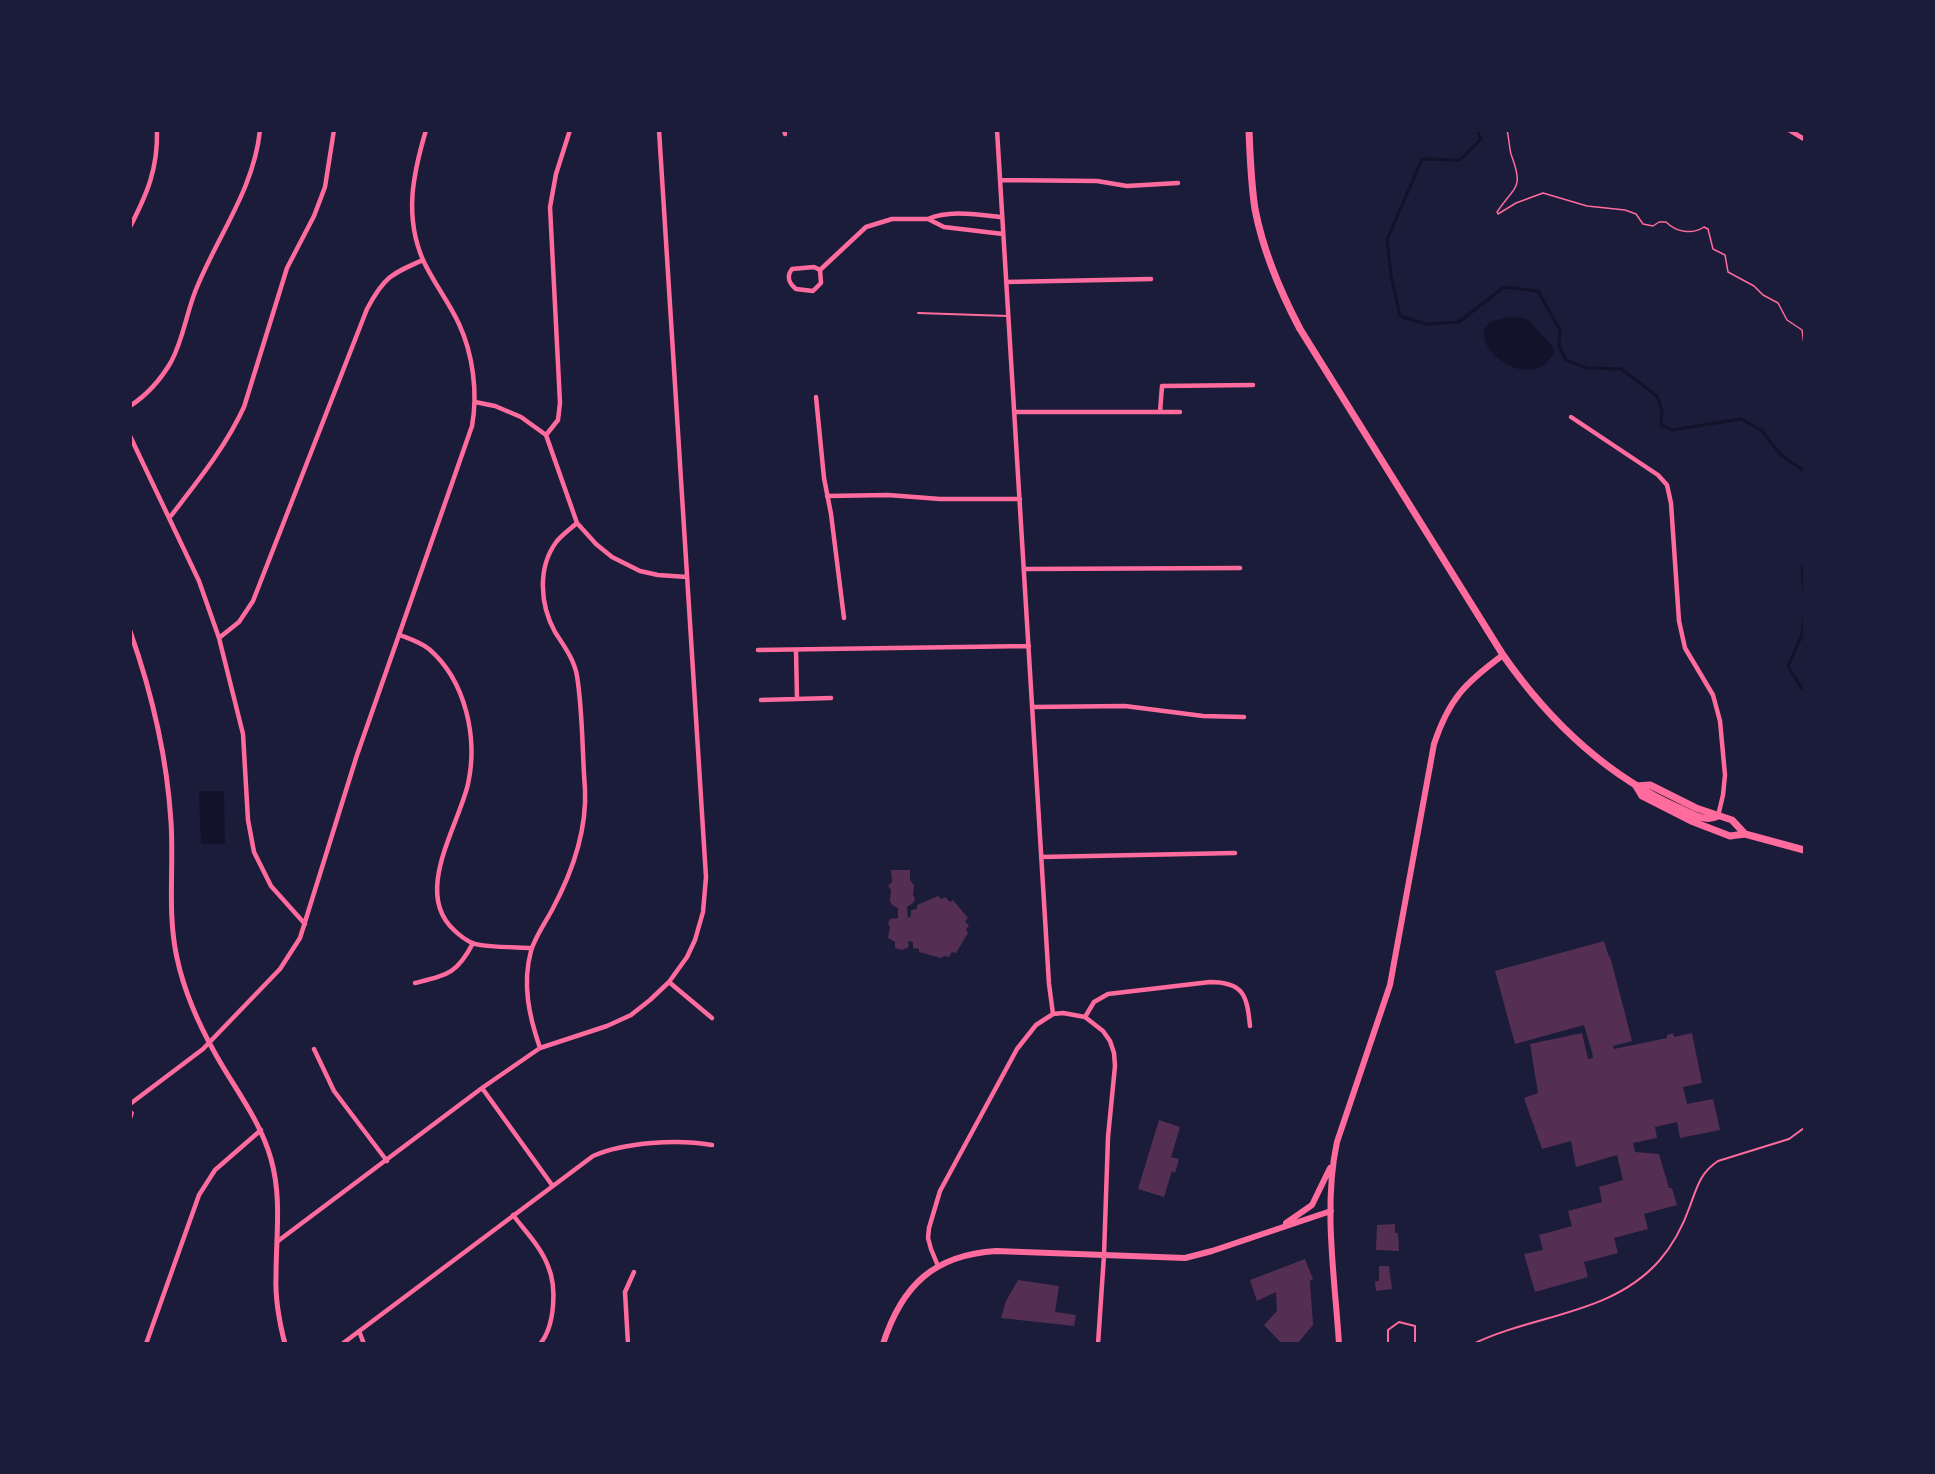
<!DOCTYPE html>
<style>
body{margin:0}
#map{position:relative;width:1935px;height:1474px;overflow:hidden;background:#1b1b3a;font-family:Quicksand,sans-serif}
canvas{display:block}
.frame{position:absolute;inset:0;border:132px solid #1b1b3a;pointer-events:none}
</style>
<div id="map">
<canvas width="1935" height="1474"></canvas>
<div class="frame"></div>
</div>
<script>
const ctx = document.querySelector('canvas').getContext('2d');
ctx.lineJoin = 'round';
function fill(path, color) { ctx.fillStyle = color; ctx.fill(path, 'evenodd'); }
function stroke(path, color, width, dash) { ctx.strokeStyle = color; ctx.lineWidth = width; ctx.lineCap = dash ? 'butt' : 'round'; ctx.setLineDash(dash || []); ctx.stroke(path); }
fill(new Path2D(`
 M1509,317C1532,318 1526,319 1541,334C1546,339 1550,344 1554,349V355C1549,359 1545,365 1540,367C1520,377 1492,359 1485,341C1484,337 1484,332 1485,327L1492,321Z
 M199,791H224L225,844H201Z`), '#12122b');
stroke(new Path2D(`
 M1477,130L1481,139L1460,160L1422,159L1387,240L1391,275L1400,316L1426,324L1459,322L1504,287L1538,291L1560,330L1559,346L1566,360L1587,368L1621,369L1657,396L1662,411L1661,425L1672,430L1741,419L1761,430L1781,455L1804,471
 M1804,566L1802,568L1804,592
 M1804,619L1802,635L1788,666L1802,689H1804`), '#12122b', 3);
fill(new Path2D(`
 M891,870H910V880L914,885L913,895L915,899L913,903L907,907L908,918L911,916V910L917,909V905L938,896L941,899L945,897L950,902L953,900L968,918L965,921L969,926L966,929L968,933L956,953L952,952L949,957L944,956L941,958L919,952V949L913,948V942L908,941L909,947L902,950L895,948V942L888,938L890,927L888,923L890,919L898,918V908L892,905L890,901L891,890L888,886L892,882Z
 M1604,941L1609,957L1610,956L1632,1041L1613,1046L1614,1049L1667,1038V1035L1673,1033L1674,1037L1692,1033L1702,1083L1683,1087L1687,1104L1713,1099L1720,1130L1680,1138L1677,1122L1655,1127L1657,1138L1633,1143L1635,1152L1659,1154L1669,1188H1672L1677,1205L1644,1214L1648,1229L1614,1238L1618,1253L1584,1262L1588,1277L1535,1292L1524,1254L1543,1250L1539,1235L1572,1226L1568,1211L1602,1202L1599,1187L1623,1180L1617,1155L1576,1167L1571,1141L1542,1149L1524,1098L1538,1093L1530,1044L1582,1033L1588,1059L1593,1058L1592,1052L1584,1025L1515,1044L1495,971Z
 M1159,1120L1180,1127L1171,1157L1179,1159L1175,1173L1172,1171L1164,1197L1138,1189Z
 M1395,1224V1233H1398L1399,1251L1376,1250L1377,1225Z
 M1305,1259L1313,1279L1310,1281L1313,1325L1297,1344H1282L1264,1325L1277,1311L1276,1292L1257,1301L1250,1280Z
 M1379,1266H1389L1392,1289L1376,1291L1375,1281H1379Z
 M1018,1280L1059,1286L1055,1312L1076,1315L1074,1326L1001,1318L1006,1301Z`), '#542f53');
stroke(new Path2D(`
 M1507,130C1509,138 1509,146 1511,154C1524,189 1516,184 1497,212L1498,214L1516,203L1543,193L1587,206L1625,210L1636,214L1643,224L1653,226L1659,222H1666C1676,232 1692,235 1704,227L1708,229L1713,249L1725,255L1728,272L1754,286L1763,295L1778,303L1787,320L1802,330L1804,344`), '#ff6b9d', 1.5);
stroke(new Path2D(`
 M918,313L1008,316
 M130,1109L133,1113L130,1122
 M1388,1344V1330L1399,1322L1415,1326V1344
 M1473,1344C1535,1314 1611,1315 1659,1261C1673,1245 1683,1226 1690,1206C1697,1187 1700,1173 1718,1161L1789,1139L1804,1128`), '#ff6b9d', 2);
stroke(new Path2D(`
 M784,130L785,134
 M997,130L1049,984L1053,1014
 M1789,130L1804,139
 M1000,180L1097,181L1127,186L1178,183
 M928,219C950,209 979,215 1002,217
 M130,227C147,194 158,169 157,130
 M820,270L821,283L813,291L796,289C789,283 786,277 792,269L814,267L820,270L866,227L892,219H928L944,227L1003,234
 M1006,282L1151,279
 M816,397L824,478L831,514L844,618
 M475,402L495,406L521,417L546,435L577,523L596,544L612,557L640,571L658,575L687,577
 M130,406C147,395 161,379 171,362C183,340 186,315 195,292C216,238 254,190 260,130
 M1014,412H1180
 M1160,412L1162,386L1253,385
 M1571,417L1658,475L1667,485L1671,503L1679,621L1685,648L1713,695L1720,721L1725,775L1723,795L1718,816
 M546,435L558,420L560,403L550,207L556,174L570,130
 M130,436L199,581L219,638L243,734L248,820L254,852L271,886L305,924
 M827,496L888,495L940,499H1020
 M170,517C197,482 225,448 244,407L287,268L314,216L325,187L334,130
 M1025,569L1240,568
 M400,635C410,639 420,642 429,649C466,681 478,738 468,784C458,827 413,893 454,930C459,935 466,940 472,943C485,948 517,947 532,948
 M219,638L239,622L253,601L367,309C384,277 391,274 423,260
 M758,650L1029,646
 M796,650L797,699
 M761,700L831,698
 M1032,707L1125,706L1203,716L1244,717
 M1041,857L1235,853
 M669,982L712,1018
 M415,983C447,975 457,974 473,943
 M1085,1017L1094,1002L1108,994L1210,982C1244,982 1247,996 1250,1026
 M540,1048C529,1016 522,984 531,951C535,937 545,923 552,910C572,873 587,832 585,789C582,752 583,713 577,676C574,659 564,646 555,632C540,605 537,567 557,541C562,535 570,529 577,523
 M314,1049L334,1091L387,1161
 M482,1088L552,1185
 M130,1104L203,1049L280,969L300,938L357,755L472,426C478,393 473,354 459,324C449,302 433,282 423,260C404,216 413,174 426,130
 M513,1215C525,1231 541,1247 548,1266C557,1287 555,1326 540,1344
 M278,1241L482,1088L540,1048L607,1026L631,1015L650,1000L669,982L687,957L695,940L703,912L706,877L659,130
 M938,1266L931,1249L928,1238L929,1228L940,1191L1017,1049L1036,1025L1053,1014L1063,1013L1085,1017L1103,1031L1110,1041L1114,1053L1115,1066L1108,1137L1104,1255L1098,1344
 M359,1331L364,1344
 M146,1344L199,1195L215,1170L261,1130
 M342,1344L593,1156C625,1142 678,1139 712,1145
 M628,1344L625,1292L634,1272`), '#ff6b9d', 4.5);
stroke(new Path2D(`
 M130,631C152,693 167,757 171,822C174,867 167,913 177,958C184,991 199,1025 216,1055C235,1089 260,1120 271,1159C282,1198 276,1236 276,1276C275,1299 279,1321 285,1344`), '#ff6b9d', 5);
stroke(new Path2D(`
 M1286,1223L1312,1205L1330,1168
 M883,1344C902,1285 934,1255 996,1251L1185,1258L1212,1251L1331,1211
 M1339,1344C1335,1279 1323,1206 1337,1142L1390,985L1434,744C1449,699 1465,683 1503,655`), '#ff6b9d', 6);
stroke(new Path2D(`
 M1249,130C1250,157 1251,183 1255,209C1263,251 1280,291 1300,329L1503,655C1549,721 1605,775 1679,808C1690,813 1705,823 1718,816
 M1636,786L1642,796L1691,821L1730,836L1745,834L1804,850
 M1636,786L1650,785L1696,808L1732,820L1745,834`), '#ff6b9d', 7);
</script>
